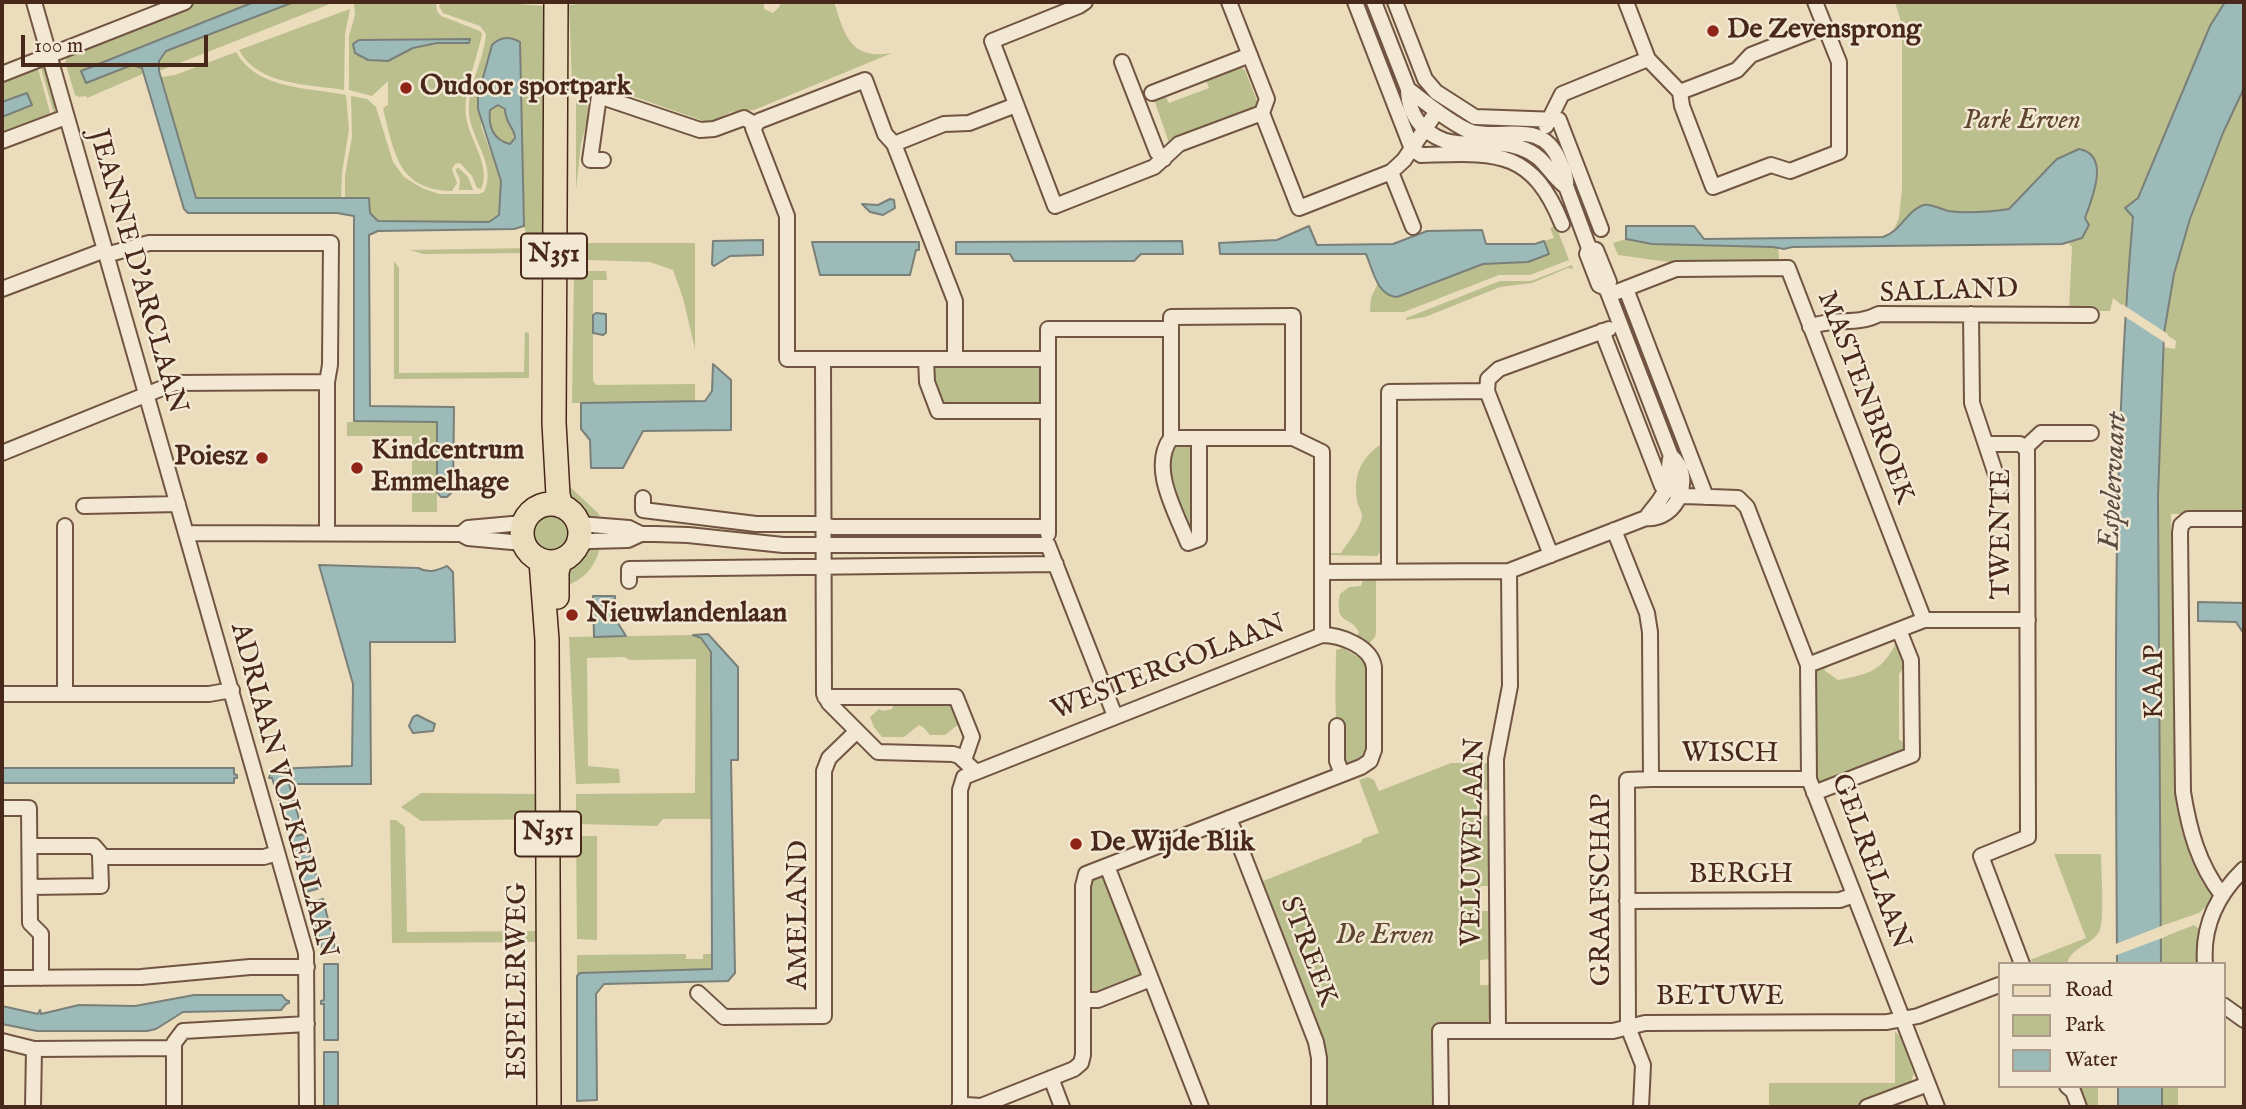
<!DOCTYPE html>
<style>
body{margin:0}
#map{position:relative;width:2246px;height:1109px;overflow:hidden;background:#ebdcbc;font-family:"IM FELL English",serif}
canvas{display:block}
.frame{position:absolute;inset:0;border:4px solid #48281a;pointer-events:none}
.legend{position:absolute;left:1998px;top:962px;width:228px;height:126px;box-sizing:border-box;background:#f2e8d3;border:2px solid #ae9b89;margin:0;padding:9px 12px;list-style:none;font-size:21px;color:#48281a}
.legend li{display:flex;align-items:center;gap:14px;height:35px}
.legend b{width:35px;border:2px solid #ae9b89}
.scale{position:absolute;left:21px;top:35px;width:187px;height:32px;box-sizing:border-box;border:4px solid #48281a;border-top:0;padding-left:9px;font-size:21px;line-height:24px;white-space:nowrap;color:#48281a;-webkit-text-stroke:5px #f2e8d3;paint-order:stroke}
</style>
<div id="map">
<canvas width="2246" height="1109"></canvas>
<div class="frame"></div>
<ul class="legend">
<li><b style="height:9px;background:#ebdcbc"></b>Road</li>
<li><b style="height:19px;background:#bbbf8e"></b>Park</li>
<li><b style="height:19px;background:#9bbab8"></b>Water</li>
</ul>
<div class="scale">100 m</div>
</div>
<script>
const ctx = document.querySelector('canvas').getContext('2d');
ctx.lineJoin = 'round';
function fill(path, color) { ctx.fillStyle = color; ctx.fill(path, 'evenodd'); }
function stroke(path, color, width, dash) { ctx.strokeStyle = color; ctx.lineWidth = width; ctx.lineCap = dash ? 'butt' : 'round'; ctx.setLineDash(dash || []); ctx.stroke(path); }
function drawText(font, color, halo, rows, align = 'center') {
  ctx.font = font + ' "IM FELL English",serif'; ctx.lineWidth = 5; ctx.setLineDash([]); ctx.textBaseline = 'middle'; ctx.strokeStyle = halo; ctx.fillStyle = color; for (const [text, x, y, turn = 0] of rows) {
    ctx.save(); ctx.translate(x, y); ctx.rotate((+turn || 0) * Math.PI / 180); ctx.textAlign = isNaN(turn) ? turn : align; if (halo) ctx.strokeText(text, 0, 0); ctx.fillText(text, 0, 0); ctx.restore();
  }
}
fill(new Path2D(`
 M197,2H254L81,71L86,83L132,65L142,68L145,73L87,98L86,96L79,97L75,95L65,62L68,56L74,54L73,50Z
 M296,2H335L159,71V61L165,51Z
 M594,2H764V9L773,13L780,6L779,2H834C845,36 850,60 892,53L754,110L731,112L709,123L601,85L593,89L572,84L569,5Z
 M1895,2H2225L2210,26L2136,200L2125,308L2113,298L2110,311H2069L2072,246L2069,245L2071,241L1901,226L1892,234L1899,218L1902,189V25Z
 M354,3L436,4L437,11L441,16L480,31L482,34C477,59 463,92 466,116C469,140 492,166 481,189L477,188L472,176L460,163L455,164L452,169L457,183L452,191C399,190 395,155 384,113L383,108L388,105V81L372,96L349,90V36L355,15ZM359,40H470L468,43C451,43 435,43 418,47C389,54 388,70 355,53L353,44Z
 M506,3L544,6L545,125L542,244L529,242L524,226L520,42L513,38L492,45L487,68L481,126L501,181L498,215L489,222L378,221L370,213L369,198L345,199V175L352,137L351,96L367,99L376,107L393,162L404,177L422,188L439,194H478L484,192C497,166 472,141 469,114C467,86 484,61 486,34L480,26L443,13L439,6L440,4Z
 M350,9L345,34L344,90C309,84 258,86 239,50Z
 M236,52C258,90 307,87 346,95L349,129L342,173L341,198H196L161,77L175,75Z
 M37,65L51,116L2,136V117L32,105L27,93L2,102V78Z
 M40,65C51,71 60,103 54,114Z
 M1241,68L1245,70L1257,101L1255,106L1229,120L1169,143L1154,99L1165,95L1169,103L1209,88L1206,80Z
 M2244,83V514H2171L2175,796C2179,826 2187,856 2203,883C2207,890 2208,886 2213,894L2207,906L2199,913L2161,926L2158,488L2163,347L2175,349L2176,341L2164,333C2175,244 2211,166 2244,83Z
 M576,101L591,107L581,144L576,190Z
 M498,105L505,109C505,128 521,131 510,144C494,141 476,111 498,105Z
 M459,168L468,177L473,190H459L460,180L455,169Z
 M1556,226L1569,260L1530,275H1499L1404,312H1370L1371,298L1378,283L1382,290L1397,297L1483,264L1549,254L1544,241L1554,238L1550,228Z
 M1626,239L1652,244L1773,247L1778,248L1779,258L1775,264L1676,263L1618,255L1613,243Z
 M575,243H695V349L683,298L673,270L650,262L589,260L575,257Z
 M529,248V253L423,254L410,250Z
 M394,261L399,268V373L524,372L525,332L529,333V378L394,379Z
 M1572,265L1573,269L1568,268L1532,283L1500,287L1425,317L1406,320V318L1500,281H1531Z
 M574,271H606L607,280H593V381L596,385L695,384V401L572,403Z
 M1037,364L1041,368V404L945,405L933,382L932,368L935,366Z
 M347,422H437V512H412V436H347Z
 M1381,444L1382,550L1377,556L1327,555V553H1341C1347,543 1362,527 1362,515C1362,511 1357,505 1357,500C1353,475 1361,458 1381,444Z
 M1169,447H1194L1195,450L1191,454V517L1195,523L1192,527L1186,522L1168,478Z
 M567,484L599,514L601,523C576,518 569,509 567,484Z
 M533 534a18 18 0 1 1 36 0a18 18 0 1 1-36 0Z
 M600,546C598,562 585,579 570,584C568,563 578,549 600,546Z
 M1364,577L1374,578L1376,582V632L1375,637L1367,646L1356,640L1359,632C1349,614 1334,626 1340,594L1349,587L1361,586Z
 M693,635L701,638L711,652L712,819H663L657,826L576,824V794L695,793L696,659L630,660L624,657L587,658L588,766L619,769L620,783L576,784L569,637Z
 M1898,639L1907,663L1899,674V739L1904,743V749H1906L1896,757L1892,755L1833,778L1831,782L1822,785L1817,784L1815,674L1817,669L1827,663L1828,667L1824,670L1838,680C1870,674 1883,671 1898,639Z
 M1343,648L1360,658L1366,666L1369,667L1365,672V727L1369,730L1368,755L1346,768C1332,747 1336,677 1336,650Z
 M948,701L960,723L945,735H930L924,728L919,725L904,737H882L874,727L870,717L879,709L883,711L892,709L894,703L941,705L944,702V705H947Z
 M1451,763H1490L1491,790H1480V815L1491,816V886H1480V911H1491V959L1480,960V985H1491V1019L1484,1025H1435V1107H1324L1316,1027L1318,1025L1312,1009L1309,1010L1287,952L1289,951L1286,941L1282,942L1269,906L1272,905L1263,881L1362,842V839L1379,833L1359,780L1368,777L1374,780L1379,791Z
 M421,793L541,794L542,819L421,821L401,807Z
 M390,820H396L405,827L407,932L542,931V942L392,943Z
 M576,836H597V940L577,939Z
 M2054,854H2101C2101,868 2105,923 2099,932C2090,946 2072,947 2067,963L2037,964L2030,960L2086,938Z
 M1101,875L1105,877L1142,972L1140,976L1097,994L1089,989L1088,885L1091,878Z
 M2194,925L2201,930L2199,964H2161V938Z
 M686,954V959H703V954H713L712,970L581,973L577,976V955Z
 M1895,1031L1901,1038L1914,1074L1911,1081L1912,1085L1855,1107H1769V1083H1895Z
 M2075,1086H2098V1107H2083Z
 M2162,1086H2178V1107H2162Z`), '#bbbf8e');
const water = new Path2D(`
 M254,2H294L166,51L159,61V71L196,198H369L370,213L378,221L489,222L499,215L501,181L478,109V96L492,45C500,37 510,36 520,42L524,226L514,229L378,231L369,235L370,406L454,407L453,491L447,497H441L437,492V422L354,421V216L337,213H188L184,209L142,68L132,65L86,83L81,71ZM498,105L505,109C505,124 515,128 515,138L510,144C493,140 488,126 490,110Z
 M2225,2H2244V88L2223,133L2190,219L2174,274L2164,333L2158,497L2161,964H2117C2116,714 2111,465 2133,217L2125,208L2138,198L2210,26Z
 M470,39L469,43H437L413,48L388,61L368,60L355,53L353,44L359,40Z
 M27,93L32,105L2,117V102Z
 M2079,149C2111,155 2092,198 2085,218L2089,225L2082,238L2062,244L1792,247L1784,249L1773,247L1652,244L1626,239V226H1694L1704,239L1883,237C1902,230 1905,213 1921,206C1929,202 1940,209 1948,211C1969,214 1988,212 2009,209L2051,165L2057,159Z
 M890,199L894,200L895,208L883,215L870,212L862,204L878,205Z
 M1309,226L1317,245L1393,244L1427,231L1482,230L1486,244H1535L1544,241L1549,254L1528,262L1483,264L1397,297C1377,296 1373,270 1366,254H1220L1219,243L1277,240Z
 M763,240V255L730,256L714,266L712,264L713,241Z
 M1182,241L1183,254H1141L1134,261H1014L1010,254H956V242Z
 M812,242H919V250H916L910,275H820Z
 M596,313L606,314V333L603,335L593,333V315Z
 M713,364L731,380V430L643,431L623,468H591L590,440L581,429V403L705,401L712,391Z
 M319,565L418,568C430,574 438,570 447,566L453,572L455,642H370L371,784H289L300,822L288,826L272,778H269L272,769L352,766L353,684Z
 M593,596H615L616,620L626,636L594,637Z
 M2198,602L2244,603V634L2236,622L2198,621Z
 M708,634L738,667V760H731L735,973L728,981L604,984L596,994L597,1100L577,1101V976L580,973L712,969L711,652L701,638L693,635Z
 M417,715L435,724L433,731L413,733L409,726L413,717Z
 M2,768H234V774L237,775V778H234V783H2Z
 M304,834L320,888L306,892L295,851L290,850L294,849L291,837Z
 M323,899L336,952H323L309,903Z
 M324,964H338V1040H324V1004H321V1001L324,1000Z
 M194,995H282L286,1000L289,1001V1003L286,1004L281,1010L183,1012L156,1029L147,1031H37L2,1024V1006L38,1014L40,1010L41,1014L79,1005L135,1006Z
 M324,1052H338V1107H324Z
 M2118,1086H2162V1107H2118Z`);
fill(water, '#9bbab8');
stroke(water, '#7a8079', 2);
fill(new Path2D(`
 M2122,304L2168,334L2167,344L2121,314Z
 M2164,925L2165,937L2114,956L2113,945Z`), '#ebdcbc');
const minor = new Path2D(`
 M34,2L306,953L307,1107
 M1085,2L1079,6L992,41L1055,206L1154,167L1179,144L1262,113
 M1229,2L1267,99L1262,113L1299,208L1391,172L1404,160L1437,111
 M1355,2L1412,149L1421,155C1494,153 1531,147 1562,224
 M1374,2L1408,89C1408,103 1413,118 1424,128C1453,156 1486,135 1521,148C1545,156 1548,173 1565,186
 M1395,2L1425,79L1436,92L1475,117L1559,120L1601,229
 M1626,2L1648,59L1680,92L1682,106L1713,187L1771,165L1790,171L1839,152V62L1815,2
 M1122,62L1157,152L1164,159
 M2,74L185,2
 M1680,92L1737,70L1751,55L1825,26
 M1152,93L1250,55
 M1546,126L1562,94L1648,59
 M2,141L66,117
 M894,144L944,124L969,123L1016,105
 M603,160H590L599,96L700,130L714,129L744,118L756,125
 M1391,172L1413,227
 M1589,248L1596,250L1609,282L1606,288
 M106,255L149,243H331L330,365L327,382
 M2,289L105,250
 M1626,289L1706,497
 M1609,295L1676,269L1788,268L1924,620
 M1971,314L1972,403L2000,487
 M1810,327C1833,317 1857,326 1879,314L2091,315
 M1602,331L1662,486L1684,496L1738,498L1747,507L1808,665L1809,779L1937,1107
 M823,359H1048
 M926,359L927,382L938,411H1048
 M955,359V301L894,144L885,134L865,80L759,121L753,128L787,216V359H823L824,694L829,703L878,752L953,754L959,756L975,771
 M1171,438V317L1293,316V438
 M1171,438H1293L1322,452V635
 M1171,438C1149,468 1176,512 1188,543L1199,539V438
 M1987,444H2020L2027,450L2028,837L1981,856L2022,964
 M2025,448L2041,433H2091
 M2,453L175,383L327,382V533
 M643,498V510L756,524H818L833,527H1048
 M84,506L178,504
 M1646,518C1654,506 1664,498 1668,484C1671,474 1667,465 1671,456
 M579,524L629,528L641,534
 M1614,530L1647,613L1650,632L1651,779L1627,780L1628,1027L1643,1065L1641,1107
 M187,533L461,534L468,538L523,543
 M461,534L468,528L523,523
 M1048,534V329H1171
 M578,544L590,541L628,540L641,534H655L688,535L783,545H1048L1115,716
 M1551,555L1487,391L1488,379L1499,369L1609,329
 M1389,571V392L1487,391
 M1323,572L1509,571L1646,518C1678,521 1695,476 1671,456L1609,295L1606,288L1599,285L1587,254L1589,248L1566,186C1567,177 1563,169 1559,160C1542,119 1504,140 1472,132C1455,127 1423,101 1408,89
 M629,581V569L1056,564
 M1808,665L1924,620H2028
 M2,694H209L232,690
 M65,694V526
 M825,697H956L972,737L964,760
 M1337,726V761L1342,774
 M1651,779H1809
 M1814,793L1912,755L1911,660L1899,630
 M2,808H29L30,923L41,934V978
 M1229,818L1316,1042L1319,1058V1107
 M30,846H94L100,853V857H264L277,853
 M1107,866L1201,1107
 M30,887L101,886L100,857
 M2222,895C2198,864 2189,829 2183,792L2180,533L2181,525L2188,519H2244
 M1627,901L1840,900L1854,895
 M2205,964C2202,926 2217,895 2244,869
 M2,978L141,977L250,967H307
 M698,993L724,1017L824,1016V771L829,758L857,731
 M1083,1000H1098L1151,979
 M2223,1005L2244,1020
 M1498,1030L1496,759L1510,686L1509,571
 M2,1041L34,1049L173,1048
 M1051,1078L1062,1107
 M2067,1086L2073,1091L2079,1107
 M33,1107L34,1049
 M174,1107V1043L183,1031L307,1024
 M959,1107L966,1105L981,1106L1074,1069L1081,1063L1083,1055V886L1086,874L1361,767L1370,761L1374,750V667C1371,646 1340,635 1322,635L964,777L960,790V1107
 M1441,1107L1440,1031H1613L1645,1023L1887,1022L1918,1016L1999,985
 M1867,1107L1928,1084`);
const primary = new Path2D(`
 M556,2L554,423L558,495L561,506
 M522 533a29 29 0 1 1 58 0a29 29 0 1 1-58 0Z
 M541,561L547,640L549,1107
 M557,597V572L560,561`);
stroke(minor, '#715542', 18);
stroke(primary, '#48281a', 26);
stroke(minor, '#f2e8d3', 14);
stroke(primary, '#ebdcbc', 23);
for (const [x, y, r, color] of [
 [1713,31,7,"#8f2418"],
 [406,88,7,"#8f2418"],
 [262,458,7,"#8f2418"],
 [357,468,7,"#8f2418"],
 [572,615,7,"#8f2418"],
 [1076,844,7,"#8f2418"]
]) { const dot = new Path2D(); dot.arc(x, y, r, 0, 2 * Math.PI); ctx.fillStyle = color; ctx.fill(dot); stroke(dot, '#f2e8d3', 2.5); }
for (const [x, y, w] of [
 [554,256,66],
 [548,834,66]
]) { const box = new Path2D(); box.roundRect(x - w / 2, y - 22.5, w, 45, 5); ctx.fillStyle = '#f2e8d3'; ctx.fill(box); stroke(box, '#48281a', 2); }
drawText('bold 26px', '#48281a', null, [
 ["N351",554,256],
 ["N351",548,834]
]);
drawText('bold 28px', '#48281a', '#f2e8d3', [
 ["De Zevensprong",1727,31],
 ["Oudoor sportpark",420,88],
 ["Kindcentrum",371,452],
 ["Emmelhage",371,484],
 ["Poiesz",248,458,"right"],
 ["Nieuwlandenlaan",586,615],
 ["De Wijde Blik",1090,844]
], 'left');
drawText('italic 28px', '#5f4631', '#f2e8d3', [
 ["Park Erven",2022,122],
 ["De Erven",1385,937]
]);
drawText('28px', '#48281a', '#f2e8d3', [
 ["JEANNE D'ARCLAAN",136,272,74],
 ["SALLAND",1949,293,-2],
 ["MASTENBROEK",1864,398,69],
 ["TWENTE",2003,534,-90],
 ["WESTERGOLAAN",1169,669,-21],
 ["KAAP",2156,682,-90],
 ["WISCH",1730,755],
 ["ADRIAAN VOLKERLAAN",282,791,75],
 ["VELUWELAAN",1475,842,-89],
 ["GELRELAAN",1869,862,70],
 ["BERGH",1741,876],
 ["GRAAFSCHAP",1603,890,-90],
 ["AMELAND",800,915,-90],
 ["STREEK",1307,952,69],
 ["ESPELERWEG",519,981,-90],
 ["BETUWE",1720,998]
]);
drawText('italic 30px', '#5d4c42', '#f2e8d3', [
 ["Espelervaart",2115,481,-87]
]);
</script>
